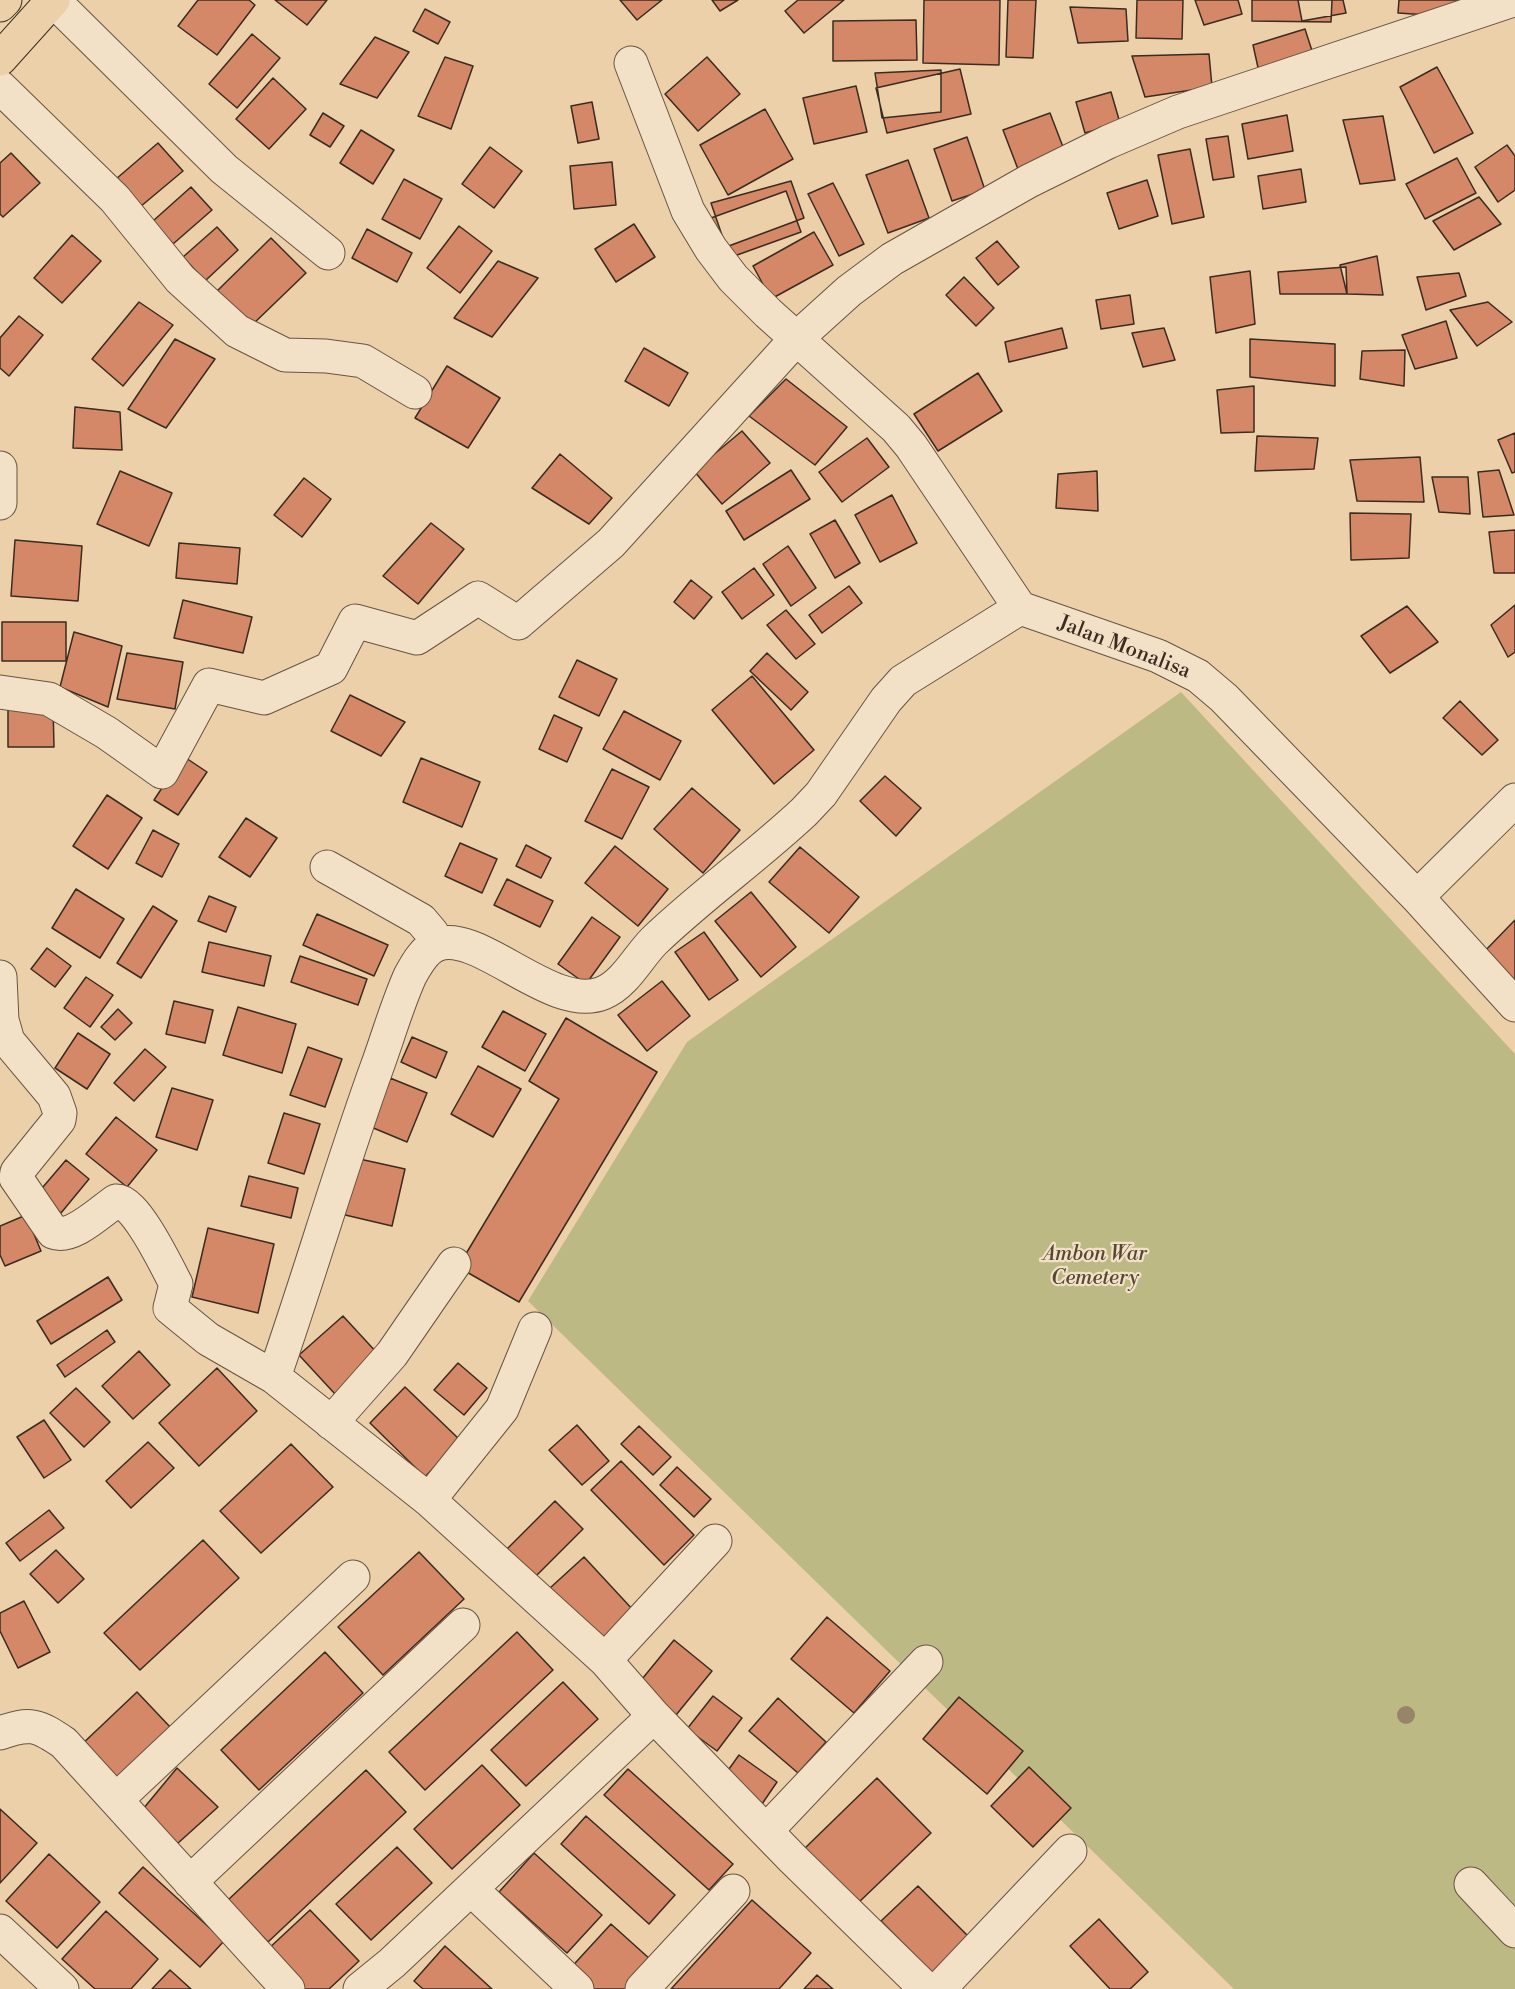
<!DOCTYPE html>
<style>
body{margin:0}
canvas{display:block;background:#ebd0a9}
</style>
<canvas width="1515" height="1989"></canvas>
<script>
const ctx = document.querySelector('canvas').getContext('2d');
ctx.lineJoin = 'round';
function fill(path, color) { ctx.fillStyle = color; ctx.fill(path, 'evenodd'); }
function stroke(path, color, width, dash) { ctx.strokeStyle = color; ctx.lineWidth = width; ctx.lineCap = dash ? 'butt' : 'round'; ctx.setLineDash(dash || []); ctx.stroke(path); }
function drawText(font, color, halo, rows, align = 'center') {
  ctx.font = font + ' "Libre Bodoni",serif'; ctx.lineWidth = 4.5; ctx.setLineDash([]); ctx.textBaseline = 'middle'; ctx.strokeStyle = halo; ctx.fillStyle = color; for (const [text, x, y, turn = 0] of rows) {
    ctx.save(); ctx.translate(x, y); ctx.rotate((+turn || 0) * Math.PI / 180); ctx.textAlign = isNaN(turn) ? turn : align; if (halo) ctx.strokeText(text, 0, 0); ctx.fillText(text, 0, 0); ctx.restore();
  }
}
fill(new Path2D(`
 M1181,692L1515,1054V1989H1234L528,1301L687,1042Z`), '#bdb984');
const building = new Path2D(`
 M198,0H249L255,5L217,55L178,26Z
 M275,0H327L307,25Z
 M620,0H662L637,20Z
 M712,0H738L720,11Z
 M798,0H844L804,33L785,11Z
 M924,0H1000L999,65L923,63Z
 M1008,0H1036L1033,58L1006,57Z
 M1137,0H1183L1182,39L1136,38Z
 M1195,0H1238L1242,14L1204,25Z
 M1252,0H1332L1331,22L1252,21Z
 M1298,0H1343L1346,13L1302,21Z
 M1399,0H1460L1459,17L1398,13Z
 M1070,7L1126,9L1128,41L1078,43Z
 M425,9L450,22L438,44L413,31Z
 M916,20L917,60L833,61V21Z
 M1305,29L1314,57L1259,72L1253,45Z
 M252,34L280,58L237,108L209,84Z
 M375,37L409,52L377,98L340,84Z
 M1209,54L1212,87L1145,97L1132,56Z
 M445,57L473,66L451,129L418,116Z
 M707,57L740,94L698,131L665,94Z
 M1437,67L1473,133L1434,153L1400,87Z
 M960,69L971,114L887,133L876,88Z
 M941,70V112L882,118L875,73Z
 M273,78L306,109L269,149L236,119Z
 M856,86L867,132L814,144L803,98Z
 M1111,92L1120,123L1085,133L1076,102Z
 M592,102L599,139L578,143L571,106Z
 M765,109L793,159L728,195L700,145Z
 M323,113L344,126L330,147L310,135Z
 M1050,113L1068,160L1021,177L1003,130Z
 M1287,115L1293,151L1248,159L1242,124Z
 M1383,116L1395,180L1360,184L1343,120Z
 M361,130L394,150L373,184L340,163Z
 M1228,136L1234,177L1213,180L1206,139Z
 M967,137L985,190L952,201L934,149Z
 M158,143L183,171L140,207L116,179Z
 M1507,145L1515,156V190L1498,202L1475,167Z
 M490,147L522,171L494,208L462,184Z
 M1190,149L1204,217L1172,224L1158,155Z
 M11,153L40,183L3,217L0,214V163Z
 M1457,158L1476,193L1425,219L1406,184Z
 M908,160L929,218L888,233L866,175Z
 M612,162L616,205L574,209L570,166Z
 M1301,169L1306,202L1263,209L1258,176Z
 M404,179L442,199L420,239L382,219Z
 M1147,180L1158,216L1119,229L1107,193Z
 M791,181L804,218L726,247L711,203Z
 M833,183L864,244L839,256L808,194Z
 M191,187L212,210L173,244L153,221Z
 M786,191L801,232L726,259L711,218Z
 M1479,197L1501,224L1454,250L1433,221Z
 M634,224L655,257L616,282L595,249Z
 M459,226L492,251L460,293L427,268Z
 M217,227L238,250L205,281L183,257Z
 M367,229L412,253L397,282L352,258Z
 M814,232L833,265L771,299L753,266Z
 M72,235L101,261L62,303L34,278Z
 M271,238L306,273L250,327L215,293Z
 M997,241L1019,267L998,285L976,258Z
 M1377,256L1383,295L1347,294L1340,265Z
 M498,261L538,278L492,337L454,318Z
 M1346,267L1347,294H1280L1278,272Z
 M1250,271L1255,324L1216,333L1210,277Z
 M1459,273L1466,296L1426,310L1417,277Z
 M964,277L994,308L976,326L946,295Z
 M1130,295L1134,324L1101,329L1096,300Z
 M139,302L173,325L123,386L92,359Z
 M1488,302L1512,322L1477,346L1450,310Z
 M19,316L43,335L9,376L0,368V338Z
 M1446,321L1457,358L1415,369L1402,335Z
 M1062,328L1067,348L1009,362L1005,342Z
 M1164,328L1175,360L1143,367L1132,333Z
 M175,339L215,359L166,428L128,409Z
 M1250,339L1335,344V386L1250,377Z
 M644,348L688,373L669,406L625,381Z
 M1405,350L1404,386L1360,379L1362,351Z
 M447,366L500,398L468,448L415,418Z
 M978,373L1002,411L938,451L914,414Z
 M786,379L847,427L815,465L749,416Z
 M1254,386V432L1221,433L1217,390Z
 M75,407L120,412L122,450L73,448Z
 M742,431L770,463L722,504L694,471Z
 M1515,433V472L1512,473L1498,440Z
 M1257,436L1318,438L1314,469L1255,471Z
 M867,438L889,467L842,502L819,472Z
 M560,454L612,498L589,524L532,488Z
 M1420,457L1424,502L1357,501L1350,460Z
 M791,470L810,499L744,540L726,511Z
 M1499,470L1514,515L1483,517L1478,472Z
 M120,471L172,493L149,546L97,524Z
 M1097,471L1098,511L1056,508L1058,474Z
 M1432,477H1468L1470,514L1439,512Z
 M304,478L331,499L302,537L274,515Z
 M892,495L917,543L880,562L855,515Z
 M1350,513L1411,514L1409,558L1351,560Z
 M835,520L860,563L835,578L810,534Z
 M431,523L464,549L418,604L383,576Z
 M1515,530V573H1494L1489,532Z
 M15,540L82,546L78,601L11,596Z
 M179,543L240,548L237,584L176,578Z
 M788,546L816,588L791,606L763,564Z
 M754,568L774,595L742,619L722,592Z
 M691,580L712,597L694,619L674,602Z
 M849,586L862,603L822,633L809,615Z
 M183,600L252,617L243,653L174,638Z
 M1515,605V652L1508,657L1491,625Z
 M1407,606L1438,642L1390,673L1361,636Z
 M786,610L815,644L796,659L767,625Z
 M2,622H66V661H2Z
 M74,632L122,646L108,707L60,687Z
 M127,653L183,662L175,709L117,699Z
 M767,653L808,692L791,710L750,671Z
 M577,660L617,679L599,716L559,697Z
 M752,676L814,750L774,784L712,710Z
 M350,695L405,722L381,756L331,731Z
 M1460,701L1498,740L1482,755L1443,718Z
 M53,706L54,747H8V707Z
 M624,711L681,741L660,780L603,749Z
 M554,715L582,728L567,762L539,749Z
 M183,756L207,772L178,815L154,800Z
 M421,758L480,782L462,827L403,802Z
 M612,769L649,787L622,839L585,821Z
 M885,776L921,808L896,836L860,801Z
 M692,788L740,830L703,873L654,829Z
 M107,795L142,818L108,869L73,846Z
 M246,818L277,838L250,877L219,857Z
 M153,830L179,844L162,877L136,863Z
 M460,843L497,859L482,893L445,876Z
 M526,845L551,858L541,878L516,866Z
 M615,846L668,889L638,926L585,883Z
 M800,847L859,897L829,933L769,882Z
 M507,879L553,901L540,927L494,905Z
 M76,889L124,919L100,958L52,928Z
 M751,892L796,947L761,977L715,921Z
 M209,896L236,907L226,932L198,921Z
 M153,906L177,921L141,978L117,963Z
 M317,914L388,945L374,976L303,945Z
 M592,917L620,937L586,984L558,964Z
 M1515,920V987L1481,955Z
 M704,932L738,980L709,1000L675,952Z
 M209,942L271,956L264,986L202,972Z
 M47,948L71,966L55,987L31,969Z
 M300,956L367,979L358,1005L291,982Z
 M86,977L113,995L90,1027L64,1008Z
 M662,981L690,1016L647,1051L618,1015Z
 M174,1001L213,1010L205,1043L166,1034Z
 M238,1007L296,1024L282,1073L223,1055Z
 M118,1009L132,1023L115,1040L101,1027Z
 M503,1011L546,1034L525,1071L482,1047Z
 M566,1018L657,1072L519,1302L458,1267L559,1099L529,1081Z
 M78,1033L110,1054L87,1089L55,1068Z
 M412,1037L447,1052L436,1078L401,1062Z
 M308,1047L342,1059L325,1107L290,1095Z
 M145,1049L166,1067L134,1101L114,1083Z
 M478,1066L521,1089L493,1137L451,1114Z
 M390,1078L427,1093L407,1142L371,1127Z
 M172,1088L213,1100L197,1150L156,1137Z
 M284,1113L320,1124L304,1174L268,1163Z
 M116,1117L157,1150L127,1187L86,1154Z
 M355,1158L405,1169L392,1226L341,1214Z
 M66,1160L89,1179L61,1213L37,1194Z
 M249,1176L298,1188L291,1218L241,1206Z
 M26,1215L41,1251L5,1266L0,1255V1226Z
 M208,1228L274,1244L258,1313L192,1297Z
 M108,1277L122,1300L51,1344L37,1321Z
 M343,1316L378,1354L335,1394L299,1355Z
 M107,1330L115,1342L65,1377L57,1365Z
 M139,1351L170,1385L133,1419L102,1386Z
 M458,1363L487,1388L464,1415L434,1390Z
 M217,1368L257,1411L199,1466L159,1423Z
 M405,1387L460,1440L425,1477L370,1423Z
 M76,1388L110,1422L84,1447L50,1413Z
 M44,1420L71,1460L44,1478L17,1437Z
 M577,1425L609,1461L582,1485L549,1450Z
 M639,1426L671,1457L653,1475L621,1444Z
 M148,1442L174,1468L131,1508L106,1481Z
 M291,1444L333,1487L261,1553L220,1511Z
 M621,1461L694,1535L664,1565L591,1490Z
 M677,1467L711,1499L694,1517L660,1485Z
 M555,1501L583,1529L529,1583L501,1555Z
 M49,1510L64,1528L20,1561L6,1543Z
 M203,1540L239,1578L140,1670L104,1633Z
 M56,1550L84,1579L58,1603L30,1574Z
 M419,1552L464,1599L383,1675L338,1627Z
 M584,1557L634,1611L599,1642L550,1588Z
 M24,1601L50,1652L18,1668L0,1631V1613Z
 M827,1617L890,1671L854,1713L791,1659Z
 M517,1632L553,1670L425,1790L389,1752Z
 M674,1640L712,1671L676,1715L638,1684Z
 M325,1652L363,1693L259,1790L221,1750Z
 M563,1682L598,1719L526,1786L491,1750Z
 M137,1692L172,1729L114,1784L79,1747Z
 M713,1696L742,1718L717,1751L687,1729Z
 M959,1697L1023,1751L987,1794L923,1739Z
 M778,1698L826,1742L798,1773L749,1731Z
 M739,1755L777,1782L762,1804L724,1776Z
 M482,1765L520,1805L452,1869L414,1829Z
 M1029,1767L1071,1808L1033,1847L991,1806Z
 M177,1768L218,1807L177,1844L143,1809Z
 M628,1769L733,1864L709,1890L604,1795Z
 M366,1770L406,1812L268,1942L228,1900Z
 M877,1778L931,1833L856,1905L803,1850Z
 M0,1809L37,1843L0,1883Z
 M586,1816L675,1895L649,1924L561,1844Z
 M397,1847L432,1883L371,1940L336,1904Z
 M534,1853L602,1915L567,1953L499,1892Z
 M49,1854L100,1902L57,1948L6,1901Z
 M143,1867L224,1941L200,1967L119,1893Z
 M918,1886L977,1945L940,1981L881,1921Z
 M752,1900L811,1953L779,1989H671Z
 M310,1910L359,1961L329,1989H303L266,1951Z
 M106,1911L158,1959L131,1989H95L62,1959Z
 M1099,1919L1148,1972L1130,1989H1110L1070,1946Z
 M611,1924L651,1960L625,1989H584L566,1973Z
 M445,1946L492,1989H423L414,1981Z
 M170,1970L191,1989H152Z
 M817,1975L833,1989H804Z`);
fill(building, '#d48868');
stroke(building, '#3b2b20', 1.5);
const minor = new Path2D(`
 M53,0L224,169L328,253
 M631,63L688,211L711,249L733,278L768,313L896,428L911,446L1020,608L1158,656L1198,676L1224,698L1417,897L1515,1005
 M0,87L115,199L180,279L237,331L285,355L326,356L363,361L415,392
 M0,468V503
 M0,692L49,699L107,733L162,772L209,685L264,698L331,668L355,621L417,638L478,598L518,623L611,543L797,338L849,291L892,259L1029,181L1108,142L1178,112L1513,0
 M327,867L421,920L432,933L436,945
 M1417,897L1515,800
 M0,977L2,1020L8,1041L54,1096L60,1113L59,1120L17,1172L16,1178L53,1232C72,1240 101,1211 116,1201C135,1199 167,1267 176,1284L170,1308L208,1339L274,1377L429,1500L605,1660L654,1716L793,1859L926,1989
 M274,1377C310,1274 340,1169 377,1067C388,1037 397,1005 410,976C416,965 424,950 436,945C478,927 552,1014 603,993C625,984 638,957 654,941C702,895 756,857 804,812L821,794L886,700L903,681L1020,608
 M331,1423L392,1354L454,1264
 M429,1500L502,1409L535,1329
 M605,1660L715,1541
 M0,1733C30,1722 38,1725 64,1743L288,1989
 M116,1800L353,1577
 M766,1831L926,1662
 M190,1882L463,1625
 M1471,1884L1515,1931
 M471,1889L577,1989
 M0,1931L62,1989
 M360,1989L392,1963L654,1716
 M642,1989L733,1891
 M939,1989L1070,1851`);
const trunk = new Path2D(`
 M0,5L5,0
 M0,59L53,0`);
stroke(minor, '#675442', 35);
stroke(trunk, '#3b2b20', 35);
stroke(minor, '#f2e0c7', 33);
stroke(trunk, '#ebd0a9', 33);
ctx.fillStyle = '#988569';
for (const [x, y] of [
 [1406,1715]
]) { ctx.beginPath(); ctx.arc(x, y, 9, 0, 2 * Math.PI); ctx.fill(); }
drawText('21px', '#3b2b20', '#f2e0c7', [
 ["Jalan Monalisa",1124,648,21]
]);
drawText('italic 21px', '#554734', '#f2e0c7', [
 ["Ambon War",1095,1255],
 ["Cemetery",1095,1279]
]);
</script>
